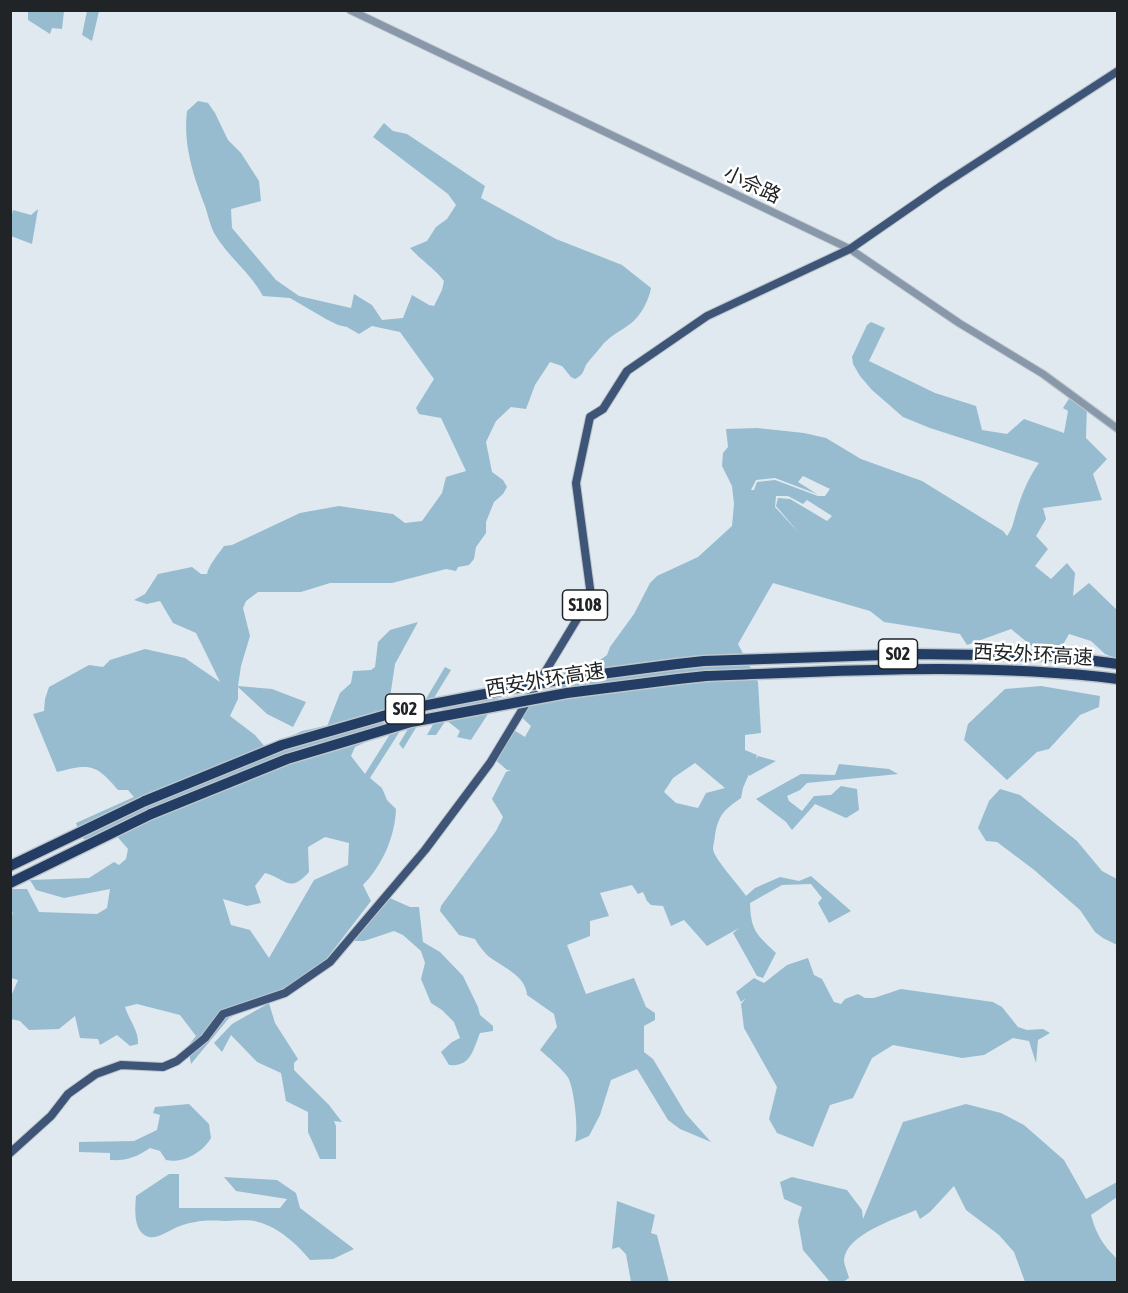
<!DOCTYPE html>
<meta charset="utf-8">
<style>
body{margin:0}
#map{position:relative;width:1128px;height:1293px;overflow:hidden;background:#dfe9ef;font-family:"Asap Condensed",sans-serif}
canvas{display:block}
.frame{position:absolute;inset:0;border:12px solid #202426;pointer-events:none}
</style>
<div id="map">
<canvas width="1128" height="1293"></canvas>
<div class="frame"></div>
</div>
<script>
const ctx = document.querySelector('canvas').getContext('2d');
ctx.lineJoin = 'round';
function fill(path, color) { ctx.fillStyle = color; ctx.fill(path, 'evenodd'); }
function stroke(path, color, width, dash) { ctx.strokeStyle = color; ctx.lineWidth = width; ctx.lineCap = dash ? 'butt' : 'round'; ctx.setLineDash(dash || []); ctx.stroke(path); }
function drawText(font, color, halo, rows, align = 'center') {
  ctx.font = font + ' "Asap Condensed","Noto Sans SC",sans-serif'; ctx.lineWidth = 5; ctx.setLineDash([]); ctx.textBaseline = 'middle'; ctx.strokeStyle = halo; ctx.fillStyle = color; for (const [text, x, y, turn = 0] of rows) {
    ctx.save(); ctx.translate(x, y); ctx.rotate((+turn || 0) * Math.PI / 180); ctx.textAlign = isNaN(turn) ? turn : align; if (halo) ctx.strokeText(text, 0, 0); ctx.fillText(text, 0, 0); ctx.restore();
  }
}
fill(new Path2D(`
 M28,11H64L62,29L52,28L50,34L28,20Z
 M87,11H99L92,41L82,35Z
 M198,101L208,103L215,113L228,140L241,153L259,181L261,201L231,209L232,228L276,280L299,296L351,308L354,294L372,305L382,320L403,318L412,295L429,305L434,306L442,290L444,281C434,268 421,260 410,248L427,241L436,227L447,219L456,205L448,194L373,137L384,123L393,131L407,134L485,186L481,198L556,239L622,265L651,288C649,300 641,316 630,324C622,330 612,335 604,343C601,347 588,362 586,365C583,372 583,375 575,379L571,377L562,366L550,362L535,385L526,409L511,407L496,421L486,442L492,472L503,480L507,487L503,494L494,502L486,522V533L476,547L474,559L469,565L458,567L456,571L446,569L392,583H330L301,592H258L246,601L243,608L250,636L241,666L238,686L272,689L306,702L293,727L267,714L238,687V699L230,716L255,735L272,755L285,739L302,731L325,726L326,729L340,693L351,683L353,671L371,670L375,667L378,642L390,630L418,622L395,664L387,718L372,739L355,747L351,756L365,774L407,707L416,706L370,778L382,788L387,800L396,809C395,837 382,866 363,885L371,901L318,970L229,1018L191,1064L188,1046L196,1036L180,1015L137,1004L125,1007C129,1020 139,1031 138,1044L130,1046L117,1035L100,1045L98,1039L80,1038L75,1016L59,1029L29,1030L20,1021L11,1019L12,994L18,980L11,978L10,918L13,913L11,911V889H27L39,912L97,914L107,908L110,889L64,898L36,890L30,880L89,878L114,862L119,865L126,859L128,849L115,834L93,845L80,836L76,823L134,797L128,790H118C95,763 90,764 57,772L33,714L44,711L45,699L49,687L89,665L103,667L110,660L145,649L185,658L220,682L196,633L173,623L160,601L147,604L134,600L145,594L158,574L192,567L201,574H207C208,566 219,553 224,546L232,545L300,513L339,506L393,514L405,523L422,521L442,493L446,477L466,471L441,418L419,414L416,408L434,379L400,332L372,326L359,334L347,327L338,325L326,319L290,298L263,296C251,273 227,256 214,233C210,225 208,215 205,206C193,175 183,144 187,111ZM325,837L349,843L348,865L314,880L269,958L250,930L231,925L223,899L247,906L261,903L255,886L265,873C287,879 289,894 309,872L308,847Z
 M38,209L32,244L11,236V218L13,210L31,215Z
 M871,322L885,328L869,361L935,393L976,406L982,430L1007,434L1024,419L1064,433L1068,411L1063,408L1072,394L1087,405L1086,438L1107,459L1093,474L1102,500L1043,508L1046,519L1036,536L1048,549L1035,566L1051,579L1067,563L1075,573L1073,596L1089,583L1117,610V659L1105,654L1091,641L1069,634L1056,657H1045L1011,629L967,645L960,634L884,622L870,611L773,583L738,644L758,682L761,733L745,735V750L757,755L756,759L758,756L776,761L749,776V774L743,788L741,798C724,810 719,814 715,835C715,839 713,845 713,849C714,859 739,885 746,896L755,888L780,877L799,881L811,876L851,911L829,923L818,903L822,898L811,884L782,885L750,903C751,931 756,934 776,953L763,978L757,976L733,933L739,928L707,946L684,920L671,926L663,906L651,905L647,901L643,892L638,894L632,885L600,893L609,916L590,921V936L567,945L586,994L634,978L646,1007L655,1013V1020L644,1026V1052L653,1059L686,1114L711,1142L680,1129L668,1120L637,1069L611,1080L600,1115L589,1136L575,1142C579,1132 574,1084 567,1076C560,1067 549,1058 540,1050L557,1027L554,1014L527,995C525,974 501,967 487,955C482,950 478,944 475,939L459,935L440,911L441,906L496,831L503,817L492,799L506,772L511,770H507L491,756L509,727L525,737L531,726L516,712L526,689L545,702L577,664L587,671L597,668L600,660L607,655L610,647L634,614L650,583L657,576L698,557L732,526L734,504L732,486L722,466L723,453L728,447L726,429L757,428L804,433L826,438L861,459L922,481L1003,531L1007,536C1014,526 1013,522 1017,510C1022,493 1029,477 1039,463L930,428L903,417L872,390L860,376L853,364L852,357L867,325ZM803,476L830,489L825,496H818L775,480L757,482L754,490H751L756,480L775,478L817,494L798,482ZM776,496H788L803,504L807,500L832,516L827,521L790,499L778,498L776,506L799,533L775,507ZM695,763L725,788L706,793L698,808L676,803L664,792L673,778Z
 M445,667L451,670L403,749L399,744Z
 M1041,686L1100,696L1099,707L1080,715L1049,749L1037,752L1007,780L964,740L968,724L1005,689Z
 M449,697H499L471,740L457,737L460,731L446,720L436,735H427Z
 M839,764L889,769L898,774L807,783L800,790L787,796L789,801L802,811L814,796L831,795L841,786L857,789L859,810L846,818L815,804L792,830L786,822L756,799L801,774L835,775Z
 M1000,789L1020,795L1077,841L1102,871L1117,879V945L1103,938L1095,932L1080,910L1033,869L997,842L986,841L978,828L989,801Z
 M383,895L410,907H419L423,942L440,952L463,976L478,1007L480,1015L493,1026V1031L480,1033C473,1050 471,1067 449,1065L441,1052L452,1042L460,1038L454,1022L442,1010L431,1003L421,979L425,963L421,951L403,935L394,931L364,941H348Z
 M808,958L814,975L822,979L834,1002L841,1004L845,999L858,994L865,998H874L901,989L993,1002L1002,1007L1018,1027L1027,1030L1043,1029L1050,1033L1038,1040L1036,1063L1029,1041L1013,1038L984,1055L962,1058L893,1045L872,1058L853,1098L830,1105L813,1147L777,1133L769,1119L777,1087L744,1028L741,1004L746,998L741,1002L736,992L754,978L764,983L787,965Z
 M269,1003L275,1023L298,1059L294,1063V1070L329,1105L342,1122L334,1121L336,1126V1159H320L308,1132V1112L286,1101L281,1073L257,1062L231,1035L222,1052L214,1043L232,1024Z
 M189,1104L209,1124L211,1138C203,1152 183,1164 166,1160L160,1151L150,1148C137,1157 126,1161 110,1160V1153L79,1152V1142L134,1141L157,1130L160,1115L153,1113L155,1107Z
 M966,1104L1001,1113L1024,1125L1064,1160L1086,1199L1117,1182V1197L1091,1215C1096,1234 1103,1245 1117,1259V1282H1025L1014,1252L999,1235L966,1210L954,1186L930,1212L920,1219L916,1210C896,1219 846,1234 844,1260C844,1265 848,1273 849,1278L843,1282H830L803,1250L798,1221L802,1207L784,1199L780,1182L792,1177L847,1190L862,1210L863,1219L903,1122Z
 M169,1174H179V1208H280L287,1199L236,1191L224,1177L277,1180L296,1193L300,1208L354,1249L333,1259L310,1260C297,1244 278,1227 258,1222C248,1219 236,1221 225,1221C208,1220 197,1220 180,1226C171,1229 158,1239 149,1237C133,1233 135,1209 136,1196Z
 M617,1201L655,1215L651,1233L657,1235L669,1282H631L626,1254L619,1247L612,1249Z`), '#98bccf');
const minor = new Path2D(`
 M350,10L850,249L959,323L1043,374L1118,429`);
const major = new Path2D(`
 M10,1153L51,1116L68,1094L96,1074L121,1065L163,1067L177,1061L205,1038L223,1014L285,993L330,962L425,850L490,763L591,596L576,483L590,417L603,409L627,371L707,316L850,249L941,186L1118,71`);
const highway = new Path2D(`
 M677,664L704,661L913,654L1058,656L1118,664
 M678,679L706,676C843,671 981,662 1118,679
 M10,866L145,801
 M10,883L151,814`);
stroke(minor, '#bdc6cb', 9);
stroke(major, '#bdc6cb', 10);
stroke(highway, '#bdc6cb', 13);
stroke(minor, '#8997ab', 7);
stroke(major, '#3e5578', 8);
stroke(highway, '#233d65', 10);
const highwayBridge = new Path2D(`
 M145,801L282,745L407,709L563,679L677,664
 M151,814L287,759L411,722L567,693L678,679`);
stroke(highwayBridge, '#bdc6cb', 13, []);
stroke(highwayBridge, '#233d65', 10);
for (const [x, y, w] of [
 [585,605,45],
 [898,654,39],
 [405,709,39]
]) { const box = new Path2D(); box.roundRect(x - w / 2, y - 15, w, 30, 4.5); ctx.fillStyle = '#fff'; ctx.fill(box); stroke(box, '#202426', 1.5); }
drawText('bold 18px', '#202426', null, [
 ["S108",585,605],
 ["S02",898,654],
 ["S02",405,709]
]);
drawText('20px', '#202426', '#fff', [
 ["小佘路",752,185,25],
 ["西安外环高速",1033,655,3],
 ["西安外环高速",545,680,-9]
]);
</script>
